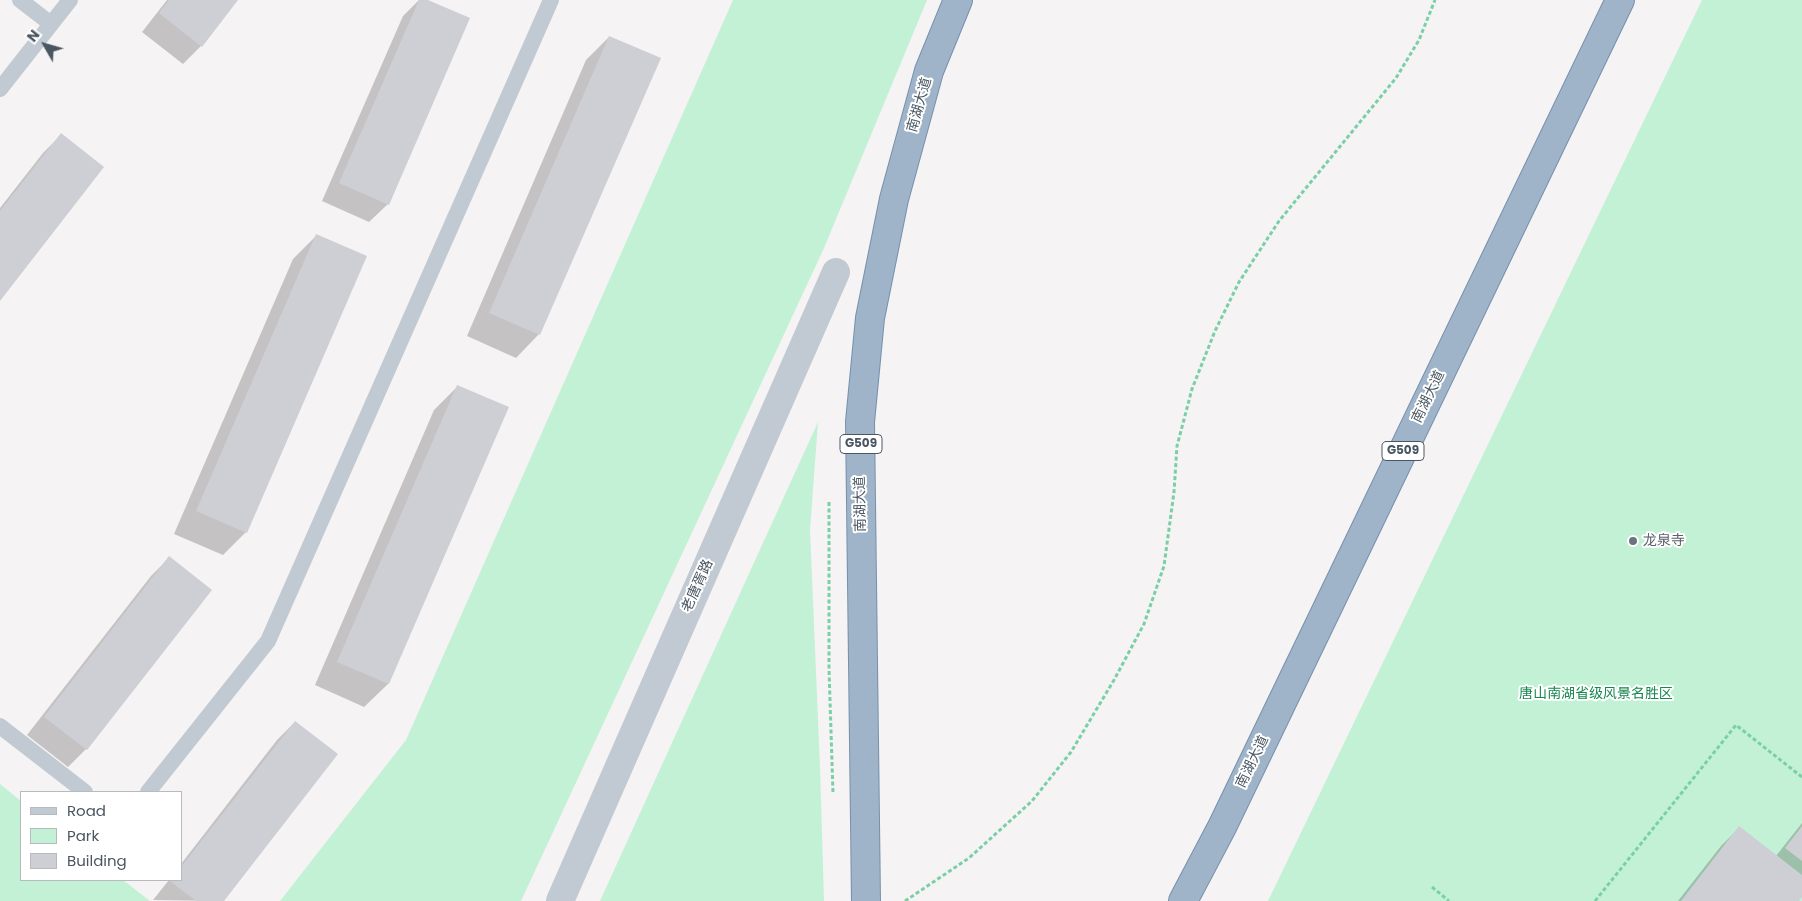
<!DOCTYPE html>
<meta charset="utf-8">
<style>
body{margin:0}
#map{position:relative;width:1802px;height:901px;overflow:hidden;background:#f5f3f3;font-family:Poppins,sans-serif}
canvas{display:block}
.legend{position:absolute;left:20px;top:791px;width:162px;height:90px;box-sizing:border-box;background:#fff;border:1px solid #b7bbc0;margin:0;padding:6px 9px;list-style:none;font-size:15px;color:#4a5661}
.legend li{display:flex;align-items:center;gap:10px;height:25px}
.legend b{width:25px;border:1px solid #b7bbc0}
.north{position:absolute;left:20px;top:20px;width:50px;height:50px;-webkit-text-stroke:4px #fff;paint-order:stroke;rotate:308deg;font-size:14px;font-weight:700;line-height:20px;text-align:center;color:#4a5661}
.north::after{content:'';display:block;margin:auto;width:18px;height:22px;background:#4a5661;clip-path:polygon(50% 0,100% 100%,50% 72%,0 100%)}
</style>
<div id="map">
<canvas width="1802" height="901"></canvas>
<ul class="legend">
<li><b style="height:6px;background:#c1cad2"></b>Road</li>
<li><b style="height:14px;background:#c3f1d5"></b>Park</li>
<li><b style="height:14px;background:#cdcfd5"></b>Building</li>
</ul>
<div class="north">N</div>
</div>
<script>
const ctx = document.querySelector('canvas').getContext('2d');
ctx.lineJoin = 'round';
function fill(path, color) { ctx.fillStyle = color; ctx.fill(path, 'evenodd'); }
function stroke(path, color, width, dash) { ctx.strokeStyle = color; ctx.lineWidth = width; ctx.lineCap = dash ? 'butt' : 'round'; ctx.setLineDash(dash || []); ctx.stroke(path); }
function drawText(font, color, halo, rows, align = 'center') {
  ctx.font = font + ' Poppins,"Noto Sans SC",sans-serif'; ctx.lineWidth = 4; ctx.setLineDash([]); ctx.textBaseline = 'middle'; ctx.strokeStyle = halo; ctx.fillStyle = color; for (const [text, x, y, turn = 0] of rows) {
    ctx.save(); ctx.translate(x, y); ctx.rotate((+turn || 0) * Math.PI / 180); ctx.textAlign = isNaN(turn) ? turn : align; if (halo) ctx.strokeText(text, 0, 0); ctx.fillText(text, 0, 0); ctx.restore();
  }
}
fill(new Path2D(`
 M733,0H927L824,248L521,901H280L406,740Z
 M1702,0H1802V901H1268Z
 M818,422L810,530L820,767L824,901H600Z
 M0,784L21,801V880H123L150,901H0Z`), '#c3f1d5');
fill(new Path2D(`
 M167,0H236L201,46L183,64L142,32Z
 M419,0H425L388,204L369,222L322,201L403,16Z
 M609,37L539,334L516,358L467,336L586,60Z
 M61,135L0,299V208L43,153Z
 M316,236L246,532L223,555L174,534L293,259Z
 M457,387L507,408L388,684L364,707L315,685L434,410Z
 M169,558L210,590L86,749L68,767L27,735L151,576Z
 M295,722L223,901L153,900L169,880H181V864L277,740Z
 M1802,823V895L1797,901H1678L1721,846L1739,828L1776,856Z`), '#0003');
fill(new Path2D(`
 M169,0H238L202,47L159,13Z
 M419,0H428L470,18L389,205L339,183Z
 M609,36L661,58L540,335L489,313Z
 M61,133L104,167L0,301V211Z
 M316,234L367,256L247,533L196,511Z
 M457,385L509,407L389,684L337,662Z
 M169,556L212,590L87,750L44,717Z
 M295,721L338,754L224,901H196L170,881L181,880V867Z
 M1739,826L1802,875V897L1799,901H1681Z
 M1802,826V861L1785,848Z`), '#cdcfd5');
const trunk = new Path2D(`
 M866,901L860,422L870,318L894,199L929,71L958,0
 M1183,901L1222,827L1620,0`);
stroke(trunk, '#7690ad', 30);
stroke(new Path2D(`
 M829,502V669L833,793
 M1432,887L1449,901
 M905,901L969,858L1032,801L1071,752L1114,680L1144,624L1164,566L1174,492L1177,446L1192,389L1215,331L1239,282L1279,221L1396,78L1419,40L1435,0
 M1595,901L1736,725L1802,777`), '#7ad0a6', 3, [4, 2.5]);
stroke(new Path2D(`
 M20,0L51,24
 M0,89L70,0
 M0,726L85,792
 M148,792L268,641L551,0`), '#c1cad2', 16);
stroke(new Path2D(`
 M560,901L836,272`), '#c1cad2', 28);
stroke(trunk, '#9fb4c9', 28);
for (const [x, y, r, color] of [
 [1633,541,5,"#6b7280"]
]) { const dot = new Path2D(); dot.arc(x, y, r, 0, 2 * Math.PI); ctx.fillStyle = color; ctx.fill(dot); stroke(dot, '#fff', 2); }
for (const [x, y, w] of [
 [861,444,42],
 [1403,451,42]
]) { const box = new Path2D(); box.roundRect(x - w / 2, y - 9.5, w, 19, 4); ctx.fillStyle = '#fff'; ctx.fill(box); stroke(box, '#4a5661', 1); }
drawText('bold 12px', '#4a5661', null, [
 ["G509",861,444],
 ["G509",1403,451]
]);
drawText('14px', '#4a5661', '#fff', [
 ["南湖大道",920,105,-74],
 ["南湖大道",1429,397,-64],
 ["南湖大道",861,504,-91],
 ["老唐胥路",698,586,-66],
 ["南湖大道",1253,762,-64]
]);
drawText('14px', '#5b616d', '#fff', [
 ["龙泉寺",1643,541]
], 'left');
drawText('14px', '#17864f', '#fff', [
 ["唐山南湖省级风景名胜区",1596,694]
]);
</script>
